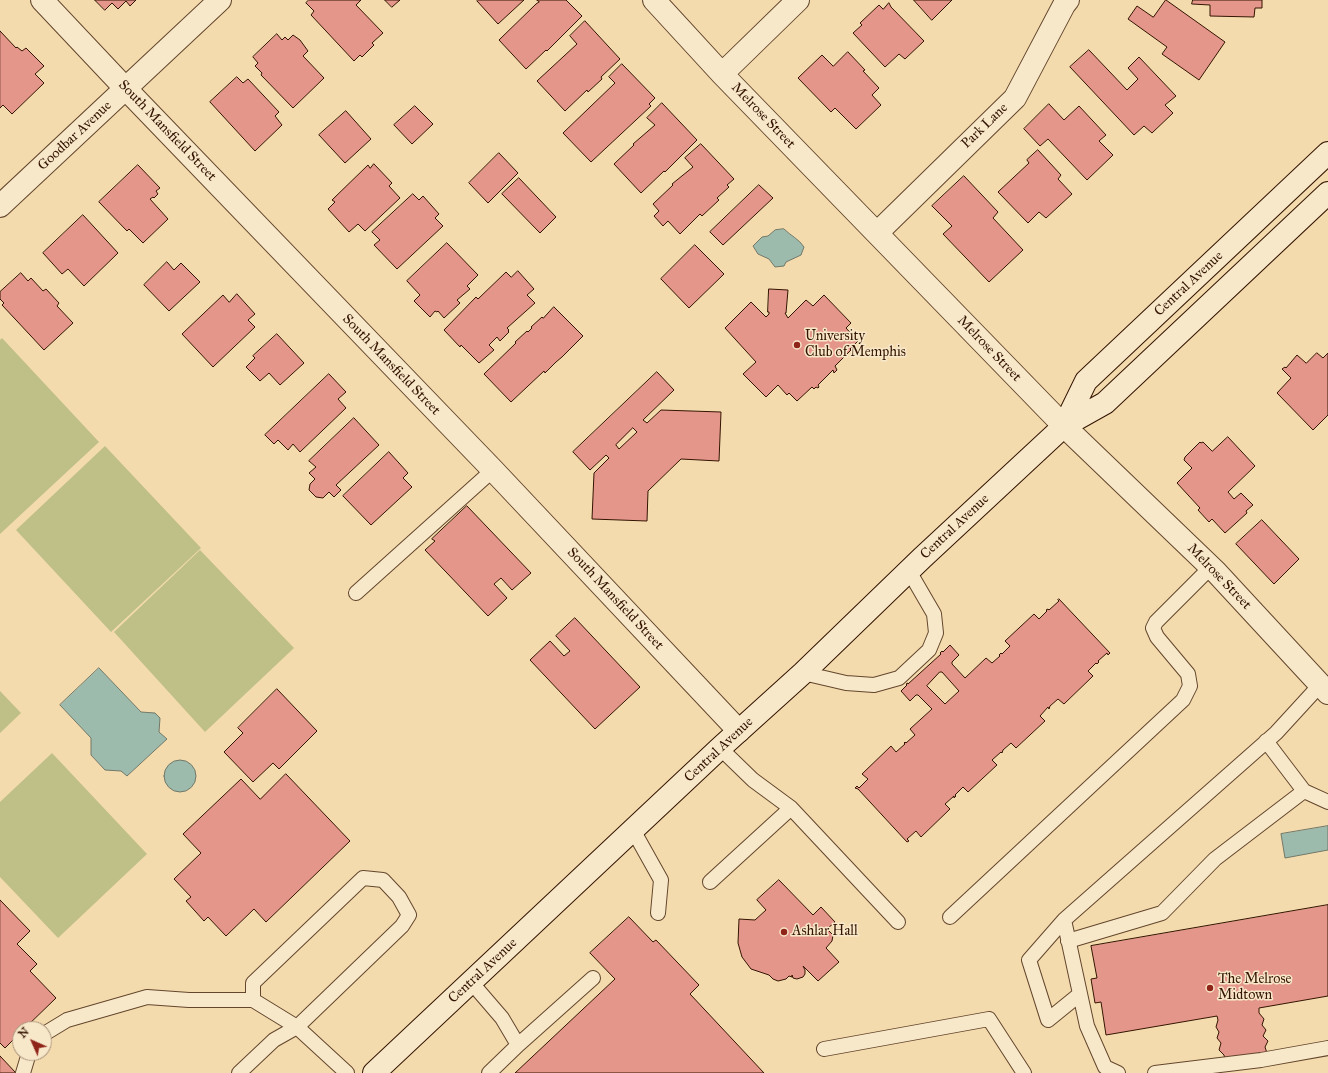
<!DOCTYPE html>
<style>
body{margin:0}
#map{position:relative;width:1328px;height:1073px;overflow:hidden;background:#f4dbae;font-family:"IM FELL Great Primer",serif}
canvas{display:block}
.north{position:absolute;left:12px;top:1021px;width:40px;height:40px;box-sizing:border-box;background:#f8e8ca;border:1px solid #a9937a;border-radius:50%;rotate:315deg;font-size:11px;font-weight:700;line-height:16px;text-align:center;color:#331401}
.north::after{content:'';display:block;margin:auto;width:14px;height:18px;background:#8f2418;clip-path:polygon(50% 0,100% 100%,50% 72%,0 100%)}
</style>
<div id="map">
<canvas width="1328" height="1073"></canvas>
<div class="north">N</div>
</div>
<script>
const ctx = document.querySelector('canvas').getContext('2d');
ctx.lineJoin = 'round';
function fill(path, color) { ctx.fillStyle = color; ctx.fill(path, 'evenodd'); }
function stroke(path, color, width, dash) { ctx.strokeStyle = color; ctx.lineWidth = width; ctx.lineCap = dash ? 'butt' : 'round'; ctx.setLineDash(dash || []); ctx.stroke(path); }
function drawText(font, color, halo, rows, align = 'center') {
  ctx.font = font + ' "IM FELL Great Primer",serif'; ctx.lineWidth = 3; ctx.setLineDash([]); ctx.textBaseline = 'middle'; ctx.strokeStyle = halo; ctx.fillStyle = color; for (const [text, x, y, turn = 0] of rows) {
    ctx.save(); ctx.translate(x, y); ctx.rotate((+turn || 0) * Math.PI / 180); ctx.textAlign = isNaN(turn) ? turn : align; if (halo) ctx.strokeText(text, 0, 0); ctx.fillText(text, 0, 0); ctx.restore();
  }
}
fill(new Path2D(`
 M2,338L99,442L0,534V340Z
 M105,446L201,548L111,632L16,530Z
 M200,550L294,648L205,732L114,632Z
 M0,691L21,713L0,733Z
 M52,753L147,854L58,938L0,877V802Z`), '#bfbf88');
const water = new Path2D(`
 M784,229C791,236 799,239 804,247L801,255L786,262L784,266L775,267L769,259L758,254L753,246L762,237L768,236L775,230Z
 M99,668L141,712L155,713L160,718L159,732L167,739L127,776L121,771L105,770L91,755V738L60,705Z
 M164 776a16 16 0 1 1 32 0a16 16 0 1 1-32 0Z
 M1328,826V850L1285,858L1281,834Z`);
fill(water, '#9cbbac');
stroke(water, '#727868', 1);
const building = new Path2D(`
 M95,0H136L130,6L126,1L118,9L112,3L105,10Z
 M309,0H361L356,5L383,33L372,43L374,45L362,57L360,55L354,61L311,15L314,11L306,3Z
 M385,0H400L392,7Z
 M478,0H524L498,24L477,1Z
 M537,0H566L582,16L547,51L546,50L526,69L499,40L536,4L539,2Z
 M914,0H952L932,20Z
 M1166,0L1225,42L1199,80L1162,54L1167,47L1128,19L1137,6L1153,17Z
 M1193,0H1262V8H1255L1254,17L1210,16V5L1192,4Z
 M889,3L891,7L924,41L905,59L899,54L885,67L853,33L862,25L860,23L879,5L883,9Z
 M585,21L620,59L601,77L602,79L588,92L587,90L565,111L537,81L577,44L570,36Z
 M0,31L16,48L17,47L22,51L26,48L44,66L35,74L44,83L12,114L3,105L0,108Z
 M277,34L282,40L285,37L288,40L293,35L300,40L308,51L303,56L324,78L293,108L261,75L262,73L255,66L258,63L253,57Z
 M1089,50L1127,90L1138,79L1128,68L1139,57L1176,96L1165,105L1173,113L1152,133L1144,126L1134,135L1070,67Z
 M848,52L865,70L863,71L879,88L872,95L881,105L856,129L835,108L831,112L798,78L822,55L833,66Z
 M622,64L655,98L649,104L651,106L591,162L563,133L615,83L609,77Z
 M237,77L243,83L248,79L279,112L275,116L282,125L255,151L210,102Z
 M662,103L697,140L665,172L664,171L641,193L614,164L634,145L633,144L655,125L647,118Z
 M1049,104L1064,120L1079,106L1106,135L1099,141L1113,155L1087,180L1048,139L1040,146L1024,129Z
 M415,106L433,124L412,144L394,125Z
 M346,111L371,139L345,163L319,135Z
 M701,144L734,179L727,185L729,187L717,198L719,200L702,216L700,214L680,234L668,221L663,226L654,216L659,211L653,204L673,185L672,184L693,167L685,158Z
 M1038,150L1061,175L1058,179L1072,194L1046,218L1039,212L1028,223L998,192L1029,163L1027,160Z
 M499,153L518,173L488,203L469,183Z
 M374,164L392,183L389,186L400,198L365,231L358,224L349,232L328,209L335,202L332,200L368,165L370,168Z
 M138,165L160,188L156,191L158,194L154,198L153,197L150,199L168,219L143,243L129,229L127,231L99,202Z
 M964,176L998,212L993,218L1023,250L989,282L943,234L952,226L932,206Z
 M519,178L556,217L540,233L502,194Z
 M759,185L773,198L723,245L710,232Z
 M413,194L419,200L423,196L439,214L435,218L443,226L397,269L374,245L380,240L372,232Z
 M83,215L118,253L84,286L68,269L62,274L43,253Z
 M447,243L478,275L467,286L470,289L457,300L460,303L444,318L438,311L437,312L435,311L430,317L414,301L420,295L407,281Z
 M695,245L724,274L689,308L661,279Z
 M167,262L174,270L181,263L200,282L169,311L144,285Z
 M518,271L534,289L527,295L535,303L507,328L509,330L508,331L509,332L500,341L497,337L489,345L494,350L479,363L461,345L460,347L444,330L476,297L478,299L506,272L511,277Z
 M21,273L28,281L31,278L43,291L46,289L59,303L57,306L73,323L44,350L2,305L4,303L0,299V292Z
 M769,289L788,290L786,313H785L788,318L806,300L813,306L824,295L851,323L846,328L858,341L850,349L851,350L835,366L837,370L834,373L833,370L818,385L819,387L818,388L816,387L814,389L812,387L797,401L789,393L787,395L778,385L766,397L743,374L756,362L725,328L751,302L766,317L769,314V312H768Z
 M237,294L255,314L248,320L255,327L213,367L182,334L223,295L229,302Z
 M554,307L583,336L562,357L556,362L545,373L544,371L511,402L484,374L516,343L515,342L527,331L528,332L532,328L531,327L542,317L543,318Z
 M277,334L304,363L280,385L269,373L260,381L246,367L255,358L253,356Z
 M1317,353L1323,358L1328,353V415L1313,430L1277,393L1291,378L1282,369L1285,367L1286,368L1297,355L1306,363Z
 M657,372L674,390L643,420L647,423L661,410L721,412L719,461L681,459L648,491L647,521L592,519L594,473L609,458L606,455L590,470L573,452ZM633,428L637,432L619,449L616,445Z
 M329,374L346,392L338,399L346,408L300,452L293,444L288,450L278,440L274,444L265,435Z
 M354,418L379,445L336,485L341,490L334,497L329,492L323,498L316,497L309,490L310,484L315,479L309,473L316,467L309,461Z
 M1228,437L1255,466L1228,492L1234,499L1241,493L1253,505L1246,511L1247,513L1225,533L1212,519L1209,522L1198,510L1200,508L1177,483L1192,468L1184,460L1185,457L1200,442L1201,443L1203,442L1212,451Z
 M389,452L408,473L403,478L412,487L371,525L343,496Z
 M467,506L531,573L512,590L501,578L494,584L507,598L488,616L425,550L435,541L432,539Z
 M1262,520L1299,559L1274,584L1236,544Z
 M1059,599L1110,653L1108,655L1107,653L1098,661L1099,662L1097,664L1096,663L1088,671L1093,676L1064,704L1058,699L1050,706L1049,709L1048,707L1040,716L1045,721L1016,748L1011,743L1003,750L1002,753L1001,752L992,760L997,765L968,792L963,787L955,795L956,796L954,798V796L945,804L950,809L921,837L916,831L907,839L909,841L907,842L858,789L855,788L857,786L859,788L868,779L862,774L891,746L896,752L905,744L904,743L905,742L906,743L915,735L910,729L932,709L918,695H916L910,701L901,691L907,685L906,684L908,683V684L941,654L940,653L942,651L943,652L950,645L959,655L952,662V664L965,678L986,658L992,663L1000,656L999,655L1001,653L1002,654L1010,646L1005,641L1034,614L1039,619L1047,611L1046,610L1048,609L1049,610L1059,601L1058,600ZM940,672H942L959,691L945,704L927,686Z
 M575,618L640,687L595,729L530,660L550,641L564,656L570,651L556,636Z
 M277,689L317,731L279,769L273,763L253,782L224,752L243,733L238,728Z
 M286,774L350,841L266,922L254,909L226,936L208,917L204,921L186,901L191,897L174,879L201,853L183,834L241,779L260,799Z
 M779,880L813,915L821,907L835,922L827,929L833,935L832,941L826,948L839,962L818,981L803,966L805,970V974L803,977L797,979L793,978L792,975V977L789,976L786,979L778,981L773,979L769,975L751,969L742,957L738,943L739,919L755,920L766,910L757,900Z
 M0,900L30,931L17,944L37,964L30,971L56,998L24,1029H20V1033L5,1048L0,1043Z
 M1328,905V996L1259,1008V1013L1264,1019L1262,1025L1266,1030L1263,1036L1268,1041L1265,1047L1267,1053L1225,1060L1224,1055L1219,1050L1221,1043L1217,1038L1219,1032L1216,1027L1218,1020L1217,1016L1106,1035L1101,1002L1095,1003L1091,979L1097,978L1091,946Z
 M629,917L653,942L656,940L699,985L690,994L764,1073H515L615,979L590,953Z
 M0,1056L16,1073H0Z`);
fill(building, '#e5968b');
stroke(building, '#331401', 1);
const lane = new Path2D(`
 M356,593L493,470
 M803,673L846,683L874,685L899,678L929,650L936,633L934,614L909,571
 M1266,741L1304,791L1328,802
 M720,748L753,780L791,808L898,922
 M633,830L661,880L658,913
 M710,882L791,808
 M950,917L1183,700L1190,686L1188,674L1157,637L1153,628L1156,622L1211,567
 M1064,920L1029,960L1048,1020L1080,994
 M1068,941L1162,913L1215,859L1304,791
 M471,982L502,1018L518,1045L489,1073
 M44,1034L67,1020L147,997L189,1000H253
 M518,1045L593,978
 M824,1049L989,1019L1024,1073
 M23,1073L29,1053
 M239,1073L274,1040L297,1027L402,926L409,915L399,897L383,880L363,878L253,983V1000L297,1027L347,1073
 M1118,1073L1105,1067L1087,1026L1064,920L1276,733L1320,685
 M1155,1073L1261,1060L1328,1048`);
const street = new Path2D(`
 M42,0L125,88L493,470L739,731
 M654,0L722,74L1064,426L1216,572L1328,693
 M722,74L798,0
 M0,206L220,0
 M877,233L1015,98L1064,5L1068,0`);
const secondary = new Path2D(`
 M1064,426L1086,381L1328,153
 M374,1073L720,748L803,673L922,558L1064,426L1105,403L1328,193`);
stroke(lane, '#63462c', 16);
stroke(street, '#63462c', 24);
stroke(secondary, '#331401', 24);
stroke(lane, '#f8e8ca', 14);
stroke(street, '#f8e8ca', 22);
stroke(secondary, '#f8e8ca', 22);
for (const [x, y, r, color] of [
 [797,345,4,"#8f2418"],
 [784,932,4,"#8f2418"],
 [1210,988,4,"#8f2418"]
]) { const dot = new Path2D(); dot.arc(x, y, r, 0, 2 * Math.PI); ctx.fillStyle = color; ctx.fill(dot); stroke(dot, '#f8e8ca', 1.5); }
drawText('14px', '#331401', '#f8e8ca', [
 ["Melrose Street",763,116,46],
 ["Park Lane",985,126,-44],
 ["South Mansfield Street",167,131,46],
 ["Goodbar Avenue",75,136,-43],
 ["Central Avenue",1189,284,-43],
 ["Melrose Street",989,349,46],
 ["South Mansfield Street",391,365,46],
 ["Central Avenue",955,527,-43],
 ["Melrose Street",1219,577,46],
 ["South Mansfield Street",615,599,47],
 ["Central Avenue",719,750,-43],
 ["Central Avenue",483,971,-43]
]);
drawText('14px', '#331401', '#f8e8ca', [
 ["University",805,337],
 ["Club of Memphis",805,353],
 ["Ashlar Hall",792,932],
 ["The Melrose",1218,980],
 ["Midtown",1218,996]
], 'left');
</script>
